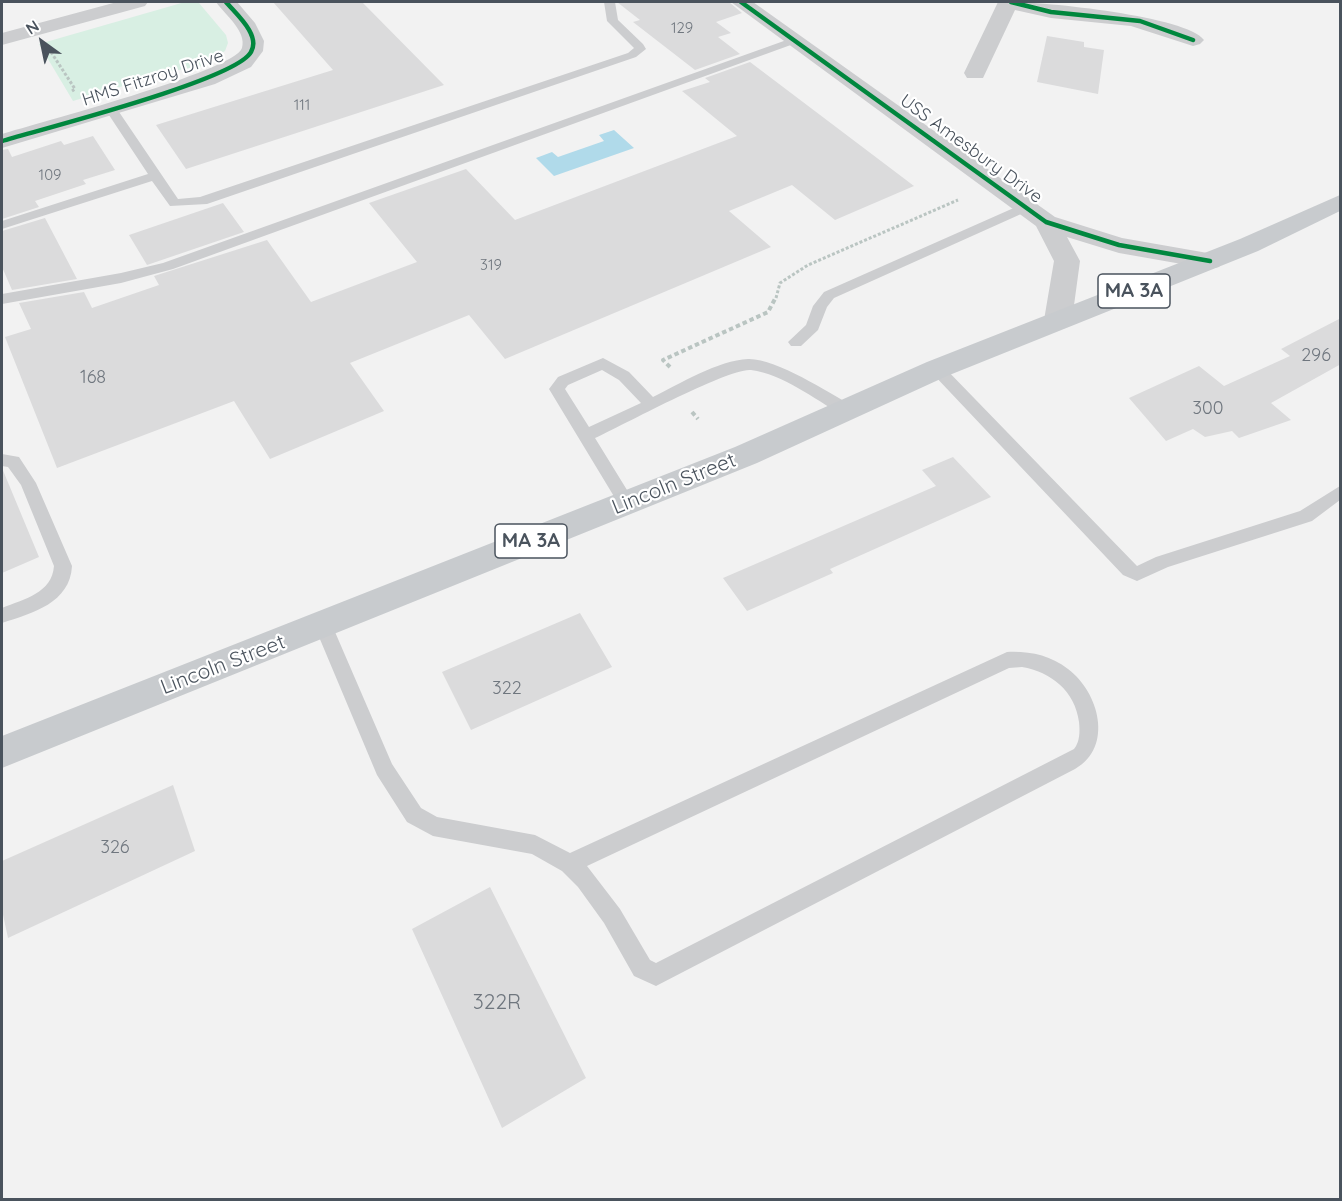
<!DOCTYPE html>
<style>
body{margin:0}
#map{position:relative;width:1342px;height:1201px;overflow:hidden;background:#f2f2f2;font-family:Quicksand,sans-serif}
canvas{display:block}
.frame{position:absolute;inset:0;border:3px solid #4a535d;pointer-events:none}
.north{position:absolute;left:12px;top:12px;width:60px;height:60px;-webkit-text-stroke:4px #fff;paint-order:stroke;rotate:327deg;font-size:16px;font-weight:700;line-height:24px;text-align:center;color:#4a535d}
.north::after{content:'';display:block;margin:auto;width:21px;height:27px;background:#4a535d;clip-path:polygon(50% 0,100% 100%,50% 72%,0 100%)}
</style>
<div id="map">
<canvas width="1342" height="1201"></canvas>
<div class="frame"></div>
<div class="north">N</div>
</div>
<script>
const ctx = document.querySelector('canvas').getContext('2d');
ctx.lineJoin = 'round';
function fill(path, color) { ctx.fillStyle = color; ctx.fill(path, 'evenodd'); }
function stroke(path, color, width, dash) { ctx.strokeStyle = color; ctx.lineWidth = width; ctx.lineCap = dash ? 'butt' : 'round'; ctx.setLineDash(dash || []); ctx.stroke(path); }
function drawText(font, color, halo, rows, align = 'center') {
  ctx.font = font + ' Quicksand,sans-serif'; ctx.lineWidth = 4.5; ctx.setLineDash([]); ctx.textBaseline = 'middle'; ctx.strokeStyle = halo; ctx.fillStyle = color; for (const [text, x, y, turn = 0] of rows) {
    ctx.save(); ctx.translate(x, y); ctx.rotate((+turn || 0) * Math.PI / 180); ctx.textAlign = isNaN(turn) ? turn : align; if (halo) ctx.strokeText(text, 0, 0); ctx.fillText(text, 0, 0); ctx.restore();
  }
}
fill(new Path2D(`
 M185,2L199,3L226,35L228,43L225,51L202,66L173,71L73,101L39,44Z`), '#d8efe3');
fill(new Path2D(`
 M614,130L634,148L554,176L536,158L552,152L558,157L604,141L599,135Z`), '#b0daea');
fill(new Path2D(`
 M273,2H362L444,85L186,169L156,125L333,70Z
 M617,2H729L742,13L716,22L731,33L718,37L740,54L695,70L633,22L640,20Z
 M1047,36L1084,42V47L1104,50L1098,94L1037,82Z
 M750,62L914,186L835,220L792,185L729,211L771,247L505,359L469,315L350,363L384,411L270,459L234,401L57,468L5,337L31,329L19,303L84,292L92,308L159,285L154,276L267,240L311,302L417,262L369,203L466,169L515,220L737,136L682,91L710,82L705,78Z
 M93,136L115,170L83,180L86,184L35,201L39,207L2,219V150L8,149L12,157L61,141L64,145Z
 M223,203L244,232L147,265L129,235Z
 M45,218L77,279L12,290L2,267V231Z
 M1341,318V364L1271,403L1291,420L1239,438L1232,431L1205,437L1193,429L1166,441L1129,398L1199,366L1224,386L1290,356L1281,349Z
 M953,457L991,497L830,569L833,573L747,611L723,578L936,486L922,470Z
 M2,468L39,557L2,573Z
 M580,613L612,667L471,730L442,672Z
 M173,785L195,851L8,938L2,910V861Z
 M490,887L586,1078L502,1128L412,929Z`), '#dbdbdc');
stroke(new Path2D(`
 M51,52L75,89L72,91
 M776,298L780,283L808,265L958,200`), '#bac5c2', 3, [3, 2]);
stroke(new Path2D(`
 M670,367L663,360L768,312L776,297
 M692,412L698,419`), '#bac5c2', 4, [4.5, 3]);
fill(new Path2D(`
 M604,2H615L618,20L643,44L646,49L636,57L207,204L170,206L152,181L2,229V221L148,174L105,109L107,106H115L178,199L200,197L628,53L634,48L607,21Z
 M795,37L801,40L799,42L173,269L121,283L2,304V294L121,273L163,263Z
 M1025,203L1032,207L1030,210L834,298L827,307L818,330L801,346H791L788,342L806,325L813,306L824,292Z
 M603,358L629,372L653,397C679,384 719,360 748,359C776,358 827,392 853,406L855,410L847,416L841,414C814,399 783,374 751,370C730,367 621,426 595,438L635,503L633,508H621L549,389L558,377ZM602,370L619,380L641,403L589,427L565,389L568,385Z
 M937,364L942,365L1137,566L1156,557L1300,511L1340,486V500L1312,521L1168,567L1137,581L1123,575L932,373L929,369Z
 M2,454L19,457L36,483L72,566C70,603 33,613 2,623V608C24,599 52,593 54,566L21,485L8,467L2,466Z
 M323,617L329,620L332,625L392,764L421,808L437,817L535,835L570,853L1007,652C1029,651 1050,655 1068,669C1099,692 1114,747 1075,769L656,986L634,976L604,923L578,887L562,871L532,854L433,836L407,822L377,775L314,625L317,620ZM1022,667C1051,672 1075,691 1079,722C1080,731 1080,742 1074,749L656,963L650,960L620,909L587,866L1009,668Z`), '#cccdcf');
fill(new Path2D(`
 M117,2H148L145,6L2,45V33Z
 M216,2H237L255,23L264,41L263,51L251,67L215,84L2,148V134C34,124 235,71 242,48C247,31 225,15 216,2Z
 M731,2H753L1055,217L1122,238L1219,255L1223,261L1219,267L1210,269L1119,253L1067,237L1080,261L1072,320L1068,326L1058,329L1048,326L1044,320L1054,261L1036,226Z
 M998,2C1029,0 1186,15 1204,40L1200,44L1193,46L1131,26L1051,18L1015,10L983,78H967L964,73Z`), '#cccdcf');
fill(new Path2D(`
 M1340,195V211L1258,251L947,376L757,463L2,768V736L735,447L927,362L1240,239Z`), '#c8cbce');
stroke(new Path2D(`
 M741,2L1046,222L1119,245L1210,261
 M1011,2L1051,12L1140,21L1193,40
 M2,141C42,129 236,80 251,52C261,35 236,14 226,2`), '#00873e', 4.5);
drawText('15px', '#6f767e', null, [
 ["129",682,28],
 ["111",302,105],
 ["109",50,175],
 ["319",491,265]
]);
drawText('18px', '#4a535d', '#fff', [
 ["HMS Fitzroy Drive",153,78,-18],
 ["USS Amesbury Drive",971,149,36]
]);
drawText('18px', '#6f767e', null, [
 ["296",1316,356],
 ["168",93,378],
 ["300",1208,409],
 ["322",507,689],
 ["326",115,848]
]);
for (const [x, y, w] of [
 [1134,291,72],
 [531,541,72]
]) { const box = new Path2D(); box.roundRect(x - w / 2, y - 17, w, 34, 4.5); ctx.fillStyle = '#fff'; ctx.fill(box); stroke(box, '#4a535d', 1.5); }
drawText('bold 20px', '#4a535d', null, [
 ["MA 3A",1134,291],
 ["MA 3A",531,541]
]);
drawText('21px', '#4a535d', '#fff', [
 ["Lincoln Street",674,484,-22],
 ["Lincoln Street",223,665,-21]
]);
drawText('21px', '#6f767e', null, [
 ["322R",497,1003]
]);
</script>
